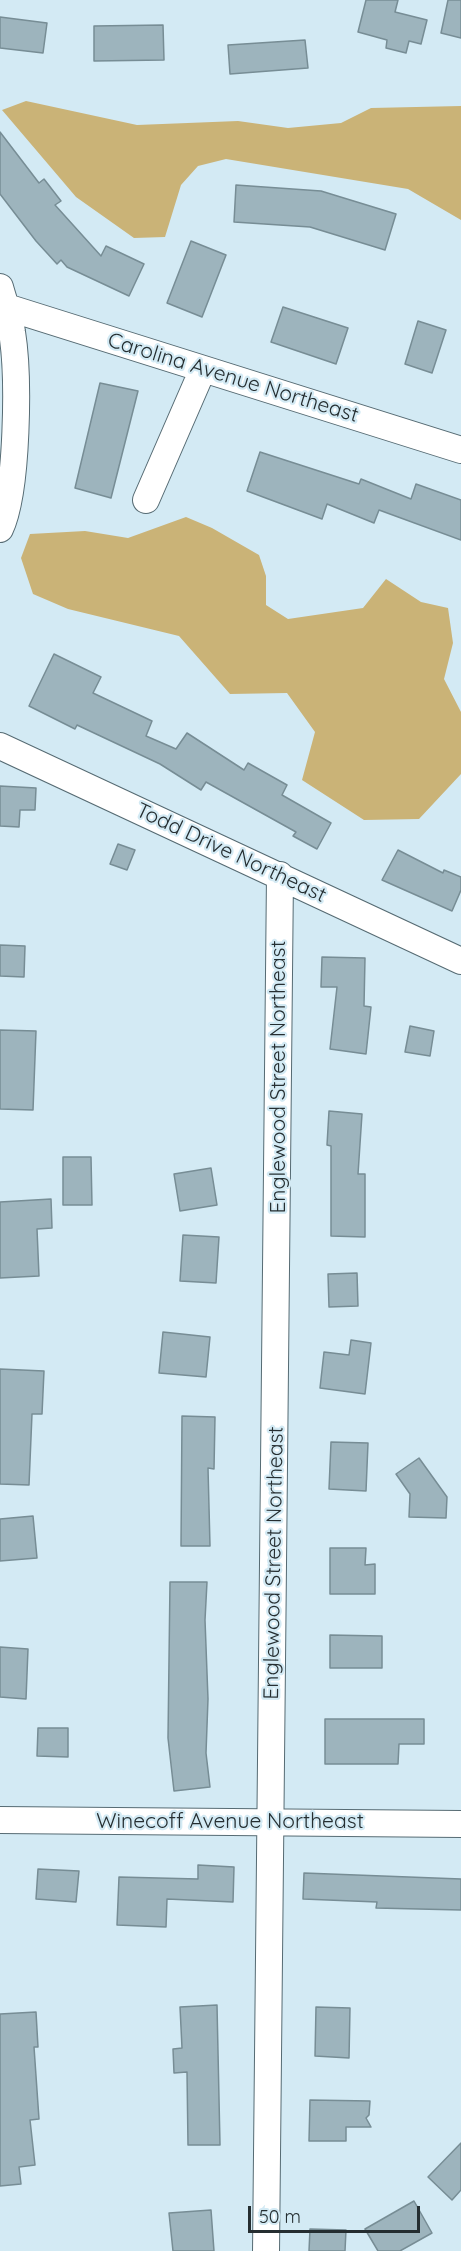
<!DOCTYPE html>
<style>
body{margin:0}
#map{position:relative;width:461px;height:2251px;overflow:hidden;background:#d3eaf4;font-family:Quicksand,sans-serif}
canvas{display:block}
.scale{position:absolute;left:248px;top:2206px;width:172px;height:27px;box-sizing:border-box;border:3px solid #252e31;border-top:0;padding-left:8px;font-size:18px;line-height:21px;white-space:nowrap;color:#252e31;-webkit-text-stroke:4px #d3eaf4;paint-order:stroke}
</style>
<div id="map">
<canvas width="461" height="2251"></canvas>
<div class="scale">50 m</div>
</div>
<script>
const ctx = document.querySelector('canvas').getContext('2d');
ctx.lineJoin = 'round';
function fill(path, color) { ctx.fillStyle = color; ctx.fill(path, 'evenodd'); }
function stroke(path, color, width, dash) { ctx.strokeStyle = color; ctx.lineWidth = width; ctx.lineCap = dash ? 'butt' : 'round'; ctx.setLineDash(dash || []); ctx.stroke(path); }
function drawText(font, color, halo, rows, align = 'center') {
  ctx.font = font + ' Quicksand,sans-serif'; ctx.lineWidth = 4.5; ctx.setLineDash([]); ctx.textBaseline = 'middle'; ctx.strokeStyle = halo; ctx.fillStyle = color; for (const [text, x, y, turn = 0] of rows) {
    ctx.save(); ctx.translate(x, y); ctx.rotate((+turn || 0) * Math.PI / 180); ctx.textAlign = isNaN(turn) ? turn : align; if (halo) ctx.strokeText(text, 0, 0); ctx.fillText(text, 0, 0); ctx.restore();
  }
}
fill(new Path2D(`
 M26,101L137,125L238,121L288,128L341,123L371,108L461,106V220L408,189L226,159L198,166L181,185L165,237L134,238L76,197L2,110Z
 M186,517L212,528L259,555L266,576V605L288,619L363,608L386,579L421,602L448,608L453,643L444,679L461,712V774L419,819L364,820L302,780L315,732L287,693L230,694L179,636L68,609L33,594L21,558L30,534L85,531L128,538Z`), '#cab377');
const building = new Path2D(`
 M366,0H398L395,12L427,20L421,44L409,41L406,53L386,48L387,40L358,32Z
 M448,0H461V38L441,33Z
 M0,17L47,23L43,53L0,48Z
 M163,25L164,60L94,61V26Z
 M305,40L308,68L230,74L228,45Z
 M0,132L39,183L44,179L61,201L55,205L101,256L106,246L144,264L129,296L67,267L61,260L57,264L36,241L0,194Z
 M236,185L321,191L396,214L385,250L310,227L234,222Z
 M191,241L226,255L202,317L167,303Z
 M283,307L348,328L336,364L271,342Z
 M418,321L446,330L432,373L405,364Z
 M100,383L138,391L111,498L75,488Z
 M260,452L359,484L361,479L411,499L416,484L461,500V540L379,510L374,523L327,504L322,519L247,491Z
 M54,654L101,677L93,693L152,721L146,736L176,749L187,733L244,770L248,763L287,785L282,795L331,823L317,849L293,836L296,832L206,782L201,790L160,764L77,725L75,729L29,706Z
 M0,786L36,788L35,810H20L19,827L0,826Z
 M118,844L135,850L127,870L110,864Z
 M398,850L443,873L444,870L461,877V890L452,911L382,880Z
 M0,945L25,946L24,977L0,976Z
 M322,957L365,958L364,1006L371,1007L366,1054L330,1049L337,987H321Z
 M410,1026L434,1031L430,1056L405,1052Z
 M0,1030L36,1031L33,1110L0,1109Z
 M329,1111L362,1114L358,1174H365V1237L331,1236V1146L327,1145Z
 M63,1157H91L92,1205H63Z
 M211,1168L217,1205L180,1211L174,1174Z
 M51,1199L52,1228L37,1229L39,1276L0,1278V1202Z
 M183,1235L219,1237L216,1283L180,1281Z
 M357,1273L358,1306L329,1307L328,1274Z
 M163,1332L210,1337L206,1377L159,1373Z
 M351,1340L371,1343L365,1394L320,1388L324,1352L349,1355Z
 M0,1369L44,1371L42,1414H32L29,1485L0,1484Z
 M182,1416L215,1417L214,1469L208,1468L210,1546H181Z
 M331,1442L368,1443L366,1491L329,1489Z
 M419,1458L447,1497L446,1518L409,1517L410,1494L396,1474Z
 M33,1516L37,1558L0,1561V1519Z
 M330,1548H366L365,1565L375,1564V1594H330Z
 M170,1582H207L205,1620L208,1699L206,1753L210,1787L174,1791L168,1738Z
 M330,1635L382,1636V1668H330Z
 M0,1647L28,1649L26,1699L0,1697Z
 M325,1719H424V1744H399L398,1764H325Z
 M38,1728H68V1757L37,1756Z
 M198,1865L234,1867L233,1902L167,1899L166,1927L117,1925L119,1877L198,1879Z
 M38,1869L79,1871L76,1902L36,1899Z
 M304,1873L461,1879V1910L376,1908L377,1902L303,1899Z
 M217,2005L220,2145H188L187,2072L174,2073L173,2049L182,2048L180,2007Z
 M316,2007L350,2008L349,2058L315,2056Z
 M36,2012L38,2047H34L39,2119L30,2120L35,2165L19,2167L21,2184L0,2186V2014Z
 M310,2100L370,2101L369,2115L366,2118L371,2127H346V2141H309Z
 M461,2143V2190L452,2200L428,2177Z
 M414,2201L432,2233L400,2251H378L365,2229Z
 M211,2210L214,2251H173L169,2213Z
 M310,2229L346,2230L345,2251H309Z`);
fill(building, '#9db4bd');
stroke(building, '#778d95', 1.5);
const minor = new Path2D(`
 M0,287C4,302 10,317 12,332C19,375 18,491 0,529
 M0,305L461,450
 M146,500L203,369
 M0,746L461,961
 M0,1820L461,1824
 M266,2251L280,875`);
stroke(minor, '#566b73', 28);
stroke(minor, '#fff', 26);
drawText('21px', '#252e31', '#d3eaf4', [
 ["Carolina Avenue Northeast",233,378,17],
 ["Todd Drive Northeast",231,853,25],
 ["Englewood Street Northeast",279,1077,-90],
 ["Englewood Street Northeast",274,1563,-89],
 ["Winecoff Avenue Northeast",230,1822]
]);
</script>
